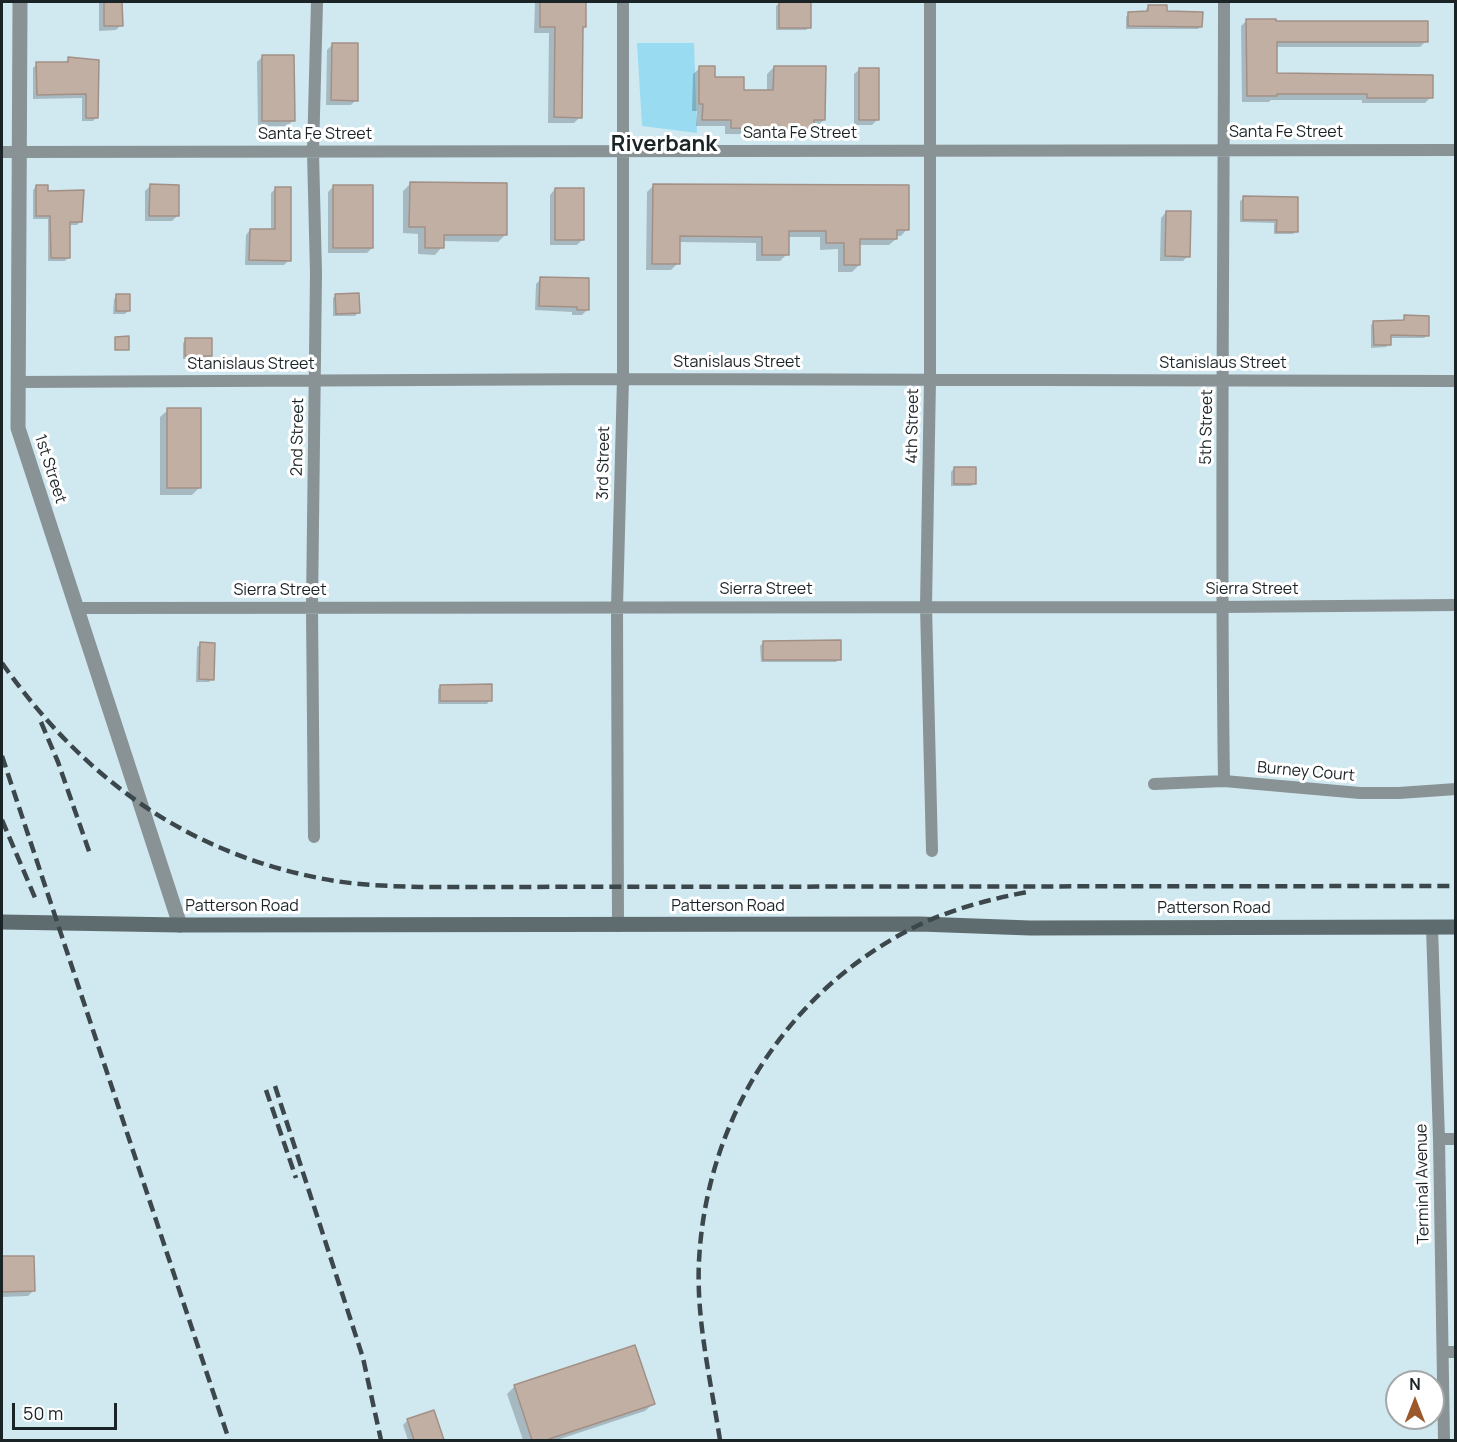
<!DOCTYPE html>
<style>
body{margin:0}
#map{position:relative;width:1457px;height:1442px;overflow:hidden;background:#d0e8f0;font-family:Manrope,sans-serif}
canvas{display:block}
.frame{position:absolute;inset:0;border:3px solid #1a2326;pointer-events:none}
.north{position:absolute;left:1385px;top:1370px;width:60px;height:60px;box-sizing:border-box;background:#fff;border:2px solid #a3a7a8;border-radius:50%;rotate:0deg;font-size:16px;font-weight:700;line-height:24px;text-align:center;color:#1a2326}
.north::after{content:'';display:block;margin:auto;width:21px;height:27px;background:#9c572b;clip-path:polygon(50% 0,100% 100%,50% 72%,0 100%)}
.scale{position:absolute;left:12px;top:1403px;width:105px;height:27px;box-sizing:border-box;border:3px solid #1a2326;border-top:0;padding-left:8px;font-size:18px;line-height:21px;white-space:nowrap;color:#1a2326;-webkit-text-stroke:4px #fff;paint-order:stroke}
</style>
<div id="map">
<canvas width="1457" height="1442"></canvas>
<div class="frame"></div>
<div class="north">N</div>
<div class="scale">50 m</div>
</div>
<script>
const ctx = document.querySelector('canvas').getContext('2d');
ctx.lineJoin = 'round';
function fill(path, color) { ctx.fillStyle = color; ctx.fill(path, 'evenodd'); }
function stroke(path, color, width, dash) { ctx.strokeStyle = color; ctx.lineWidth = width; ctx.lineCap = dash ? 'butt' : 'round'; ctx.setLineDash(dash || []); ctx.stroke(path); }
function drawText(font, color, halo, rows, align = 'center') {
  ctx.font = font + ' Manrope,sans-serif'; ctx.lineWidth = 6; ctx.setLineDash([]); ctx.textBaseline = 'middle'; ctx.strokeStyle = halo; ctx.fillStyle = color; for (const [text, x, y, turn = 0] of rows) {
    ctx.save(); ctx.translate(x, y); ctx.rotate((+turn || 0) * Math.PI / 180); ctx.textAlign = isNaN(turn) ? turn : align; if (halo) ctx.strokeText(text, 0, 0); ctx.fillText(text, 0, 0); ctx.restore();
  }
}
fill(new Path2D(`
 M637,43H694L697,133L642,126Z`), '#99dcf2');
fill(new Path2D(`
 M99,2H121V25L116,30L99,31Z
 M535,2H585V26L581,30L580,117L574,123H548L549,33H534Z
 M779,3L809,27L806,30H776V6Z
 M1149,6L1166,13L1201,26L1198,29H1126V17L1128,14L1146,13V9Z
 M1247,20L1426,41L1420,47H1275V75L1431,97L1425,103H1362V100H1271L1269,102H1242L1241,26Z
 M332,45L356,100L351,105H326L327,50Z
 M262,57L293,120L288,126H258L257,62Z
 M69,59L97,61V117L93,121H82V98L33,99V68L37,64L64,63Z
 M774,67L824,120L817,126H812L806,135L725,134V126H696L697,111H692L693,74L700,68L714,79L742,91H767V74Z
 M860,69L878,119L872,125H854V74Z
 M410,184L505,235L498,242L442,241V247L435,255L418,254V234L403,233V191Z
 M654,185L907,229L901,236H896V239L889,245H859V265L852,272H838V249L820,250V237H787V254L780,261H756V243L678,242V263L671,270H646L647,192Z
 M36,186L46,192L80,222L77,225H69L68,258L65,261H48V219H33V190Z
 M150,186L177,216L172,221H145V191Z
 M334,186L372,248L367,253H328V192Z
 M276,188L289,260L284,265H245L246,235L250,230H271V193Z
 M555,189L582,240L577,245H550V195Z
 M1244,198L1297,231L1293,234H1274V223L1240,222V201Z
 M1166,212L1188,256L1183,261H1160L1161,218Z
 M541,279L587,310L582,315H572V312L535,310L536,284Z
 M336,295L358,313L355,316H333V298Z
 M117,296L129,310L125,314H113L114,299Z
 M1405,317L1428,335L1424,338H1389V344L1386,347L1371,348V325L1374,322H1401Z
 M186,340L211,355L207,359H183V343Z
 M168,410L199,488L192,495H160V417Z
 M954,468L974,483L971,486H951V472Z
 M764,642L839,659L836,662H761L760,646Z
 M201,644L213,679L209,682H196L197,647Z
 M441,686L490,700L487,704H438V689Z
 M33,1257V1291L28,1296L2,1297V1258Z
 M634,1347L653,1404L645,1411L557,1440H523L507,1394L514,1387Z
 M433,1412L443,1440H408L403,1425L408,1420Z`), '#0003');
const building = new Path2D(`
 M104,2H122L123,26H104Z
 M540,2H586V27H583L582,118L554,117L555,27H540Z
 M779,2H811V28H779Z
 M1148,5H1167V11L1203,12L1202,27L1128,26V12L1148,11Z
 M1246,19H1276V21H1428V42H1277V73L1433,75V98H1367V94H1277V96H1247Z
 M332,43H358V101L331,100Z
 M262,55H294L295,121H262Z
 M68,57L99,60L98,118H86V94L37,95L36,62H68Z
 M699,66H715V77H744V90H773L774,66H826L825,120H814V129L731,128V120H702L703,104H699Z
 M859,68H879V120H859Z
 M410,182L507,183V235H444V248H425V227H409Z
 M150,184L179,185V216H149Z
 M653,184L909,185V230H897V239H860V265H844V243H826V231H789V255H762V237L680,236V264H652Z
 M36,185H48V191L84,190L82,222H70V258H51L50,216H36Z
 M333,185H373V248H333Z
 M275,187H291V261L249,260L250,229H275Z
 M555,188H584V240H555Z
 M1243,196L1298,197V232H1276L1277,220H1243Z
 M1166,211H1191L1190,257L1165,256Z
 M540,277L589,278V310H577V307L539,306Z
 M359,293L360,313L336,314L335,294Z
 M116,294H130V311H116Z
 M1404,315L1429,316V336L1391,335V345H1374L1373,321L1404,320Z
 M129,336V350H115V337Z
 M185,338H212V356H185Z
 M167,408H201V488H167Z
 M954,467H976V484H954Z
 M841,640V660H763V641Z
 M200,642L215,643L214,680L199,679Z
 M492,684V701H440V685Z
 M2,1256H34L35,1291L2,1292Z
 M635,1345L655,1404L546,1440H532L514,1385Z
 M434,1410L444,1440H414L407,1419Z`);
fill(building, '#c2afa4');
stroke(building, '#a29086', 1.5);
stroke(new Path2D(`
 M930,2V380L926,606L932,851
 M2,152L1456,150
 M18,382L623,379L1456,381
 M76,608L1221,607L1456,605
 M1224,781C1220,522 1224,262 1224,2
 M1154,784L1224,781L1360,793H1399L1456,789
 M314,837L312,607L316,273L313,152L317,2
 M618,926L617,607L623,379V2
 M1432,927L1439,1139L1444,1440
 M1439,1139H1456
 M1443,1352H1456`), '#899295', 12);
stroke(new Path2D(`
 M20,2L18,428L180,925`), '#899295', 15);
stroke(new Path2D(`
 M2,922L180,925L920,924L1030,928L1456,927`), '#5e6c70', 15);
stroke(new Path2D(`
 M2,663C81,775 182,851 319,878C352,885 386,886 419,887L1456,886
 M41,722L58,762L90,854
 M2,756L229,1440
 M2,820L36,900
 M275,1086L363,1358L381,1440
 M266,1090L296,1178
 M720,1440C711,1382 696,1320 699,1261C706,1122 784,996 907,931C944,911 986,900 1027,892`), '#3b474b', 4.5, [12, 6]);
drawText('16px', '#1a2326', '#fff', [
 ["Santa Fe Street",1286,133],
 ["Santa Fe Street",800,134],
 ["Santa Fe Street",315,135],
 ["Stanislaus Street",737,363],
 ["Stanislaus Street",1223,364],
 ["Stanislaus Street",251,365],
 ["4th Street",913,426,-89],
 ["5th Street",1207,427,-89],
 ["2nd Street",298,437,-89],
 ["3rd Street",604,463,-89],
 ["1st Street",50,469,72],
 ["Sierra Street",766,590],
 ["Sierra Street",1252,590],
 ["Sierra Street",280,591],
 ["Burney Court",1306,772,5],
 ["Patterson Road",242,907],
 ["Patterson Road",728,907],
 ["Patterson Road",1214,909],
 ["Terminal Avenue",1423,1184,-91]
]);
drawText('bold 22px', '#1a2326', '#fff', [
 ["Riverbank",664,145]
]);
</script>
